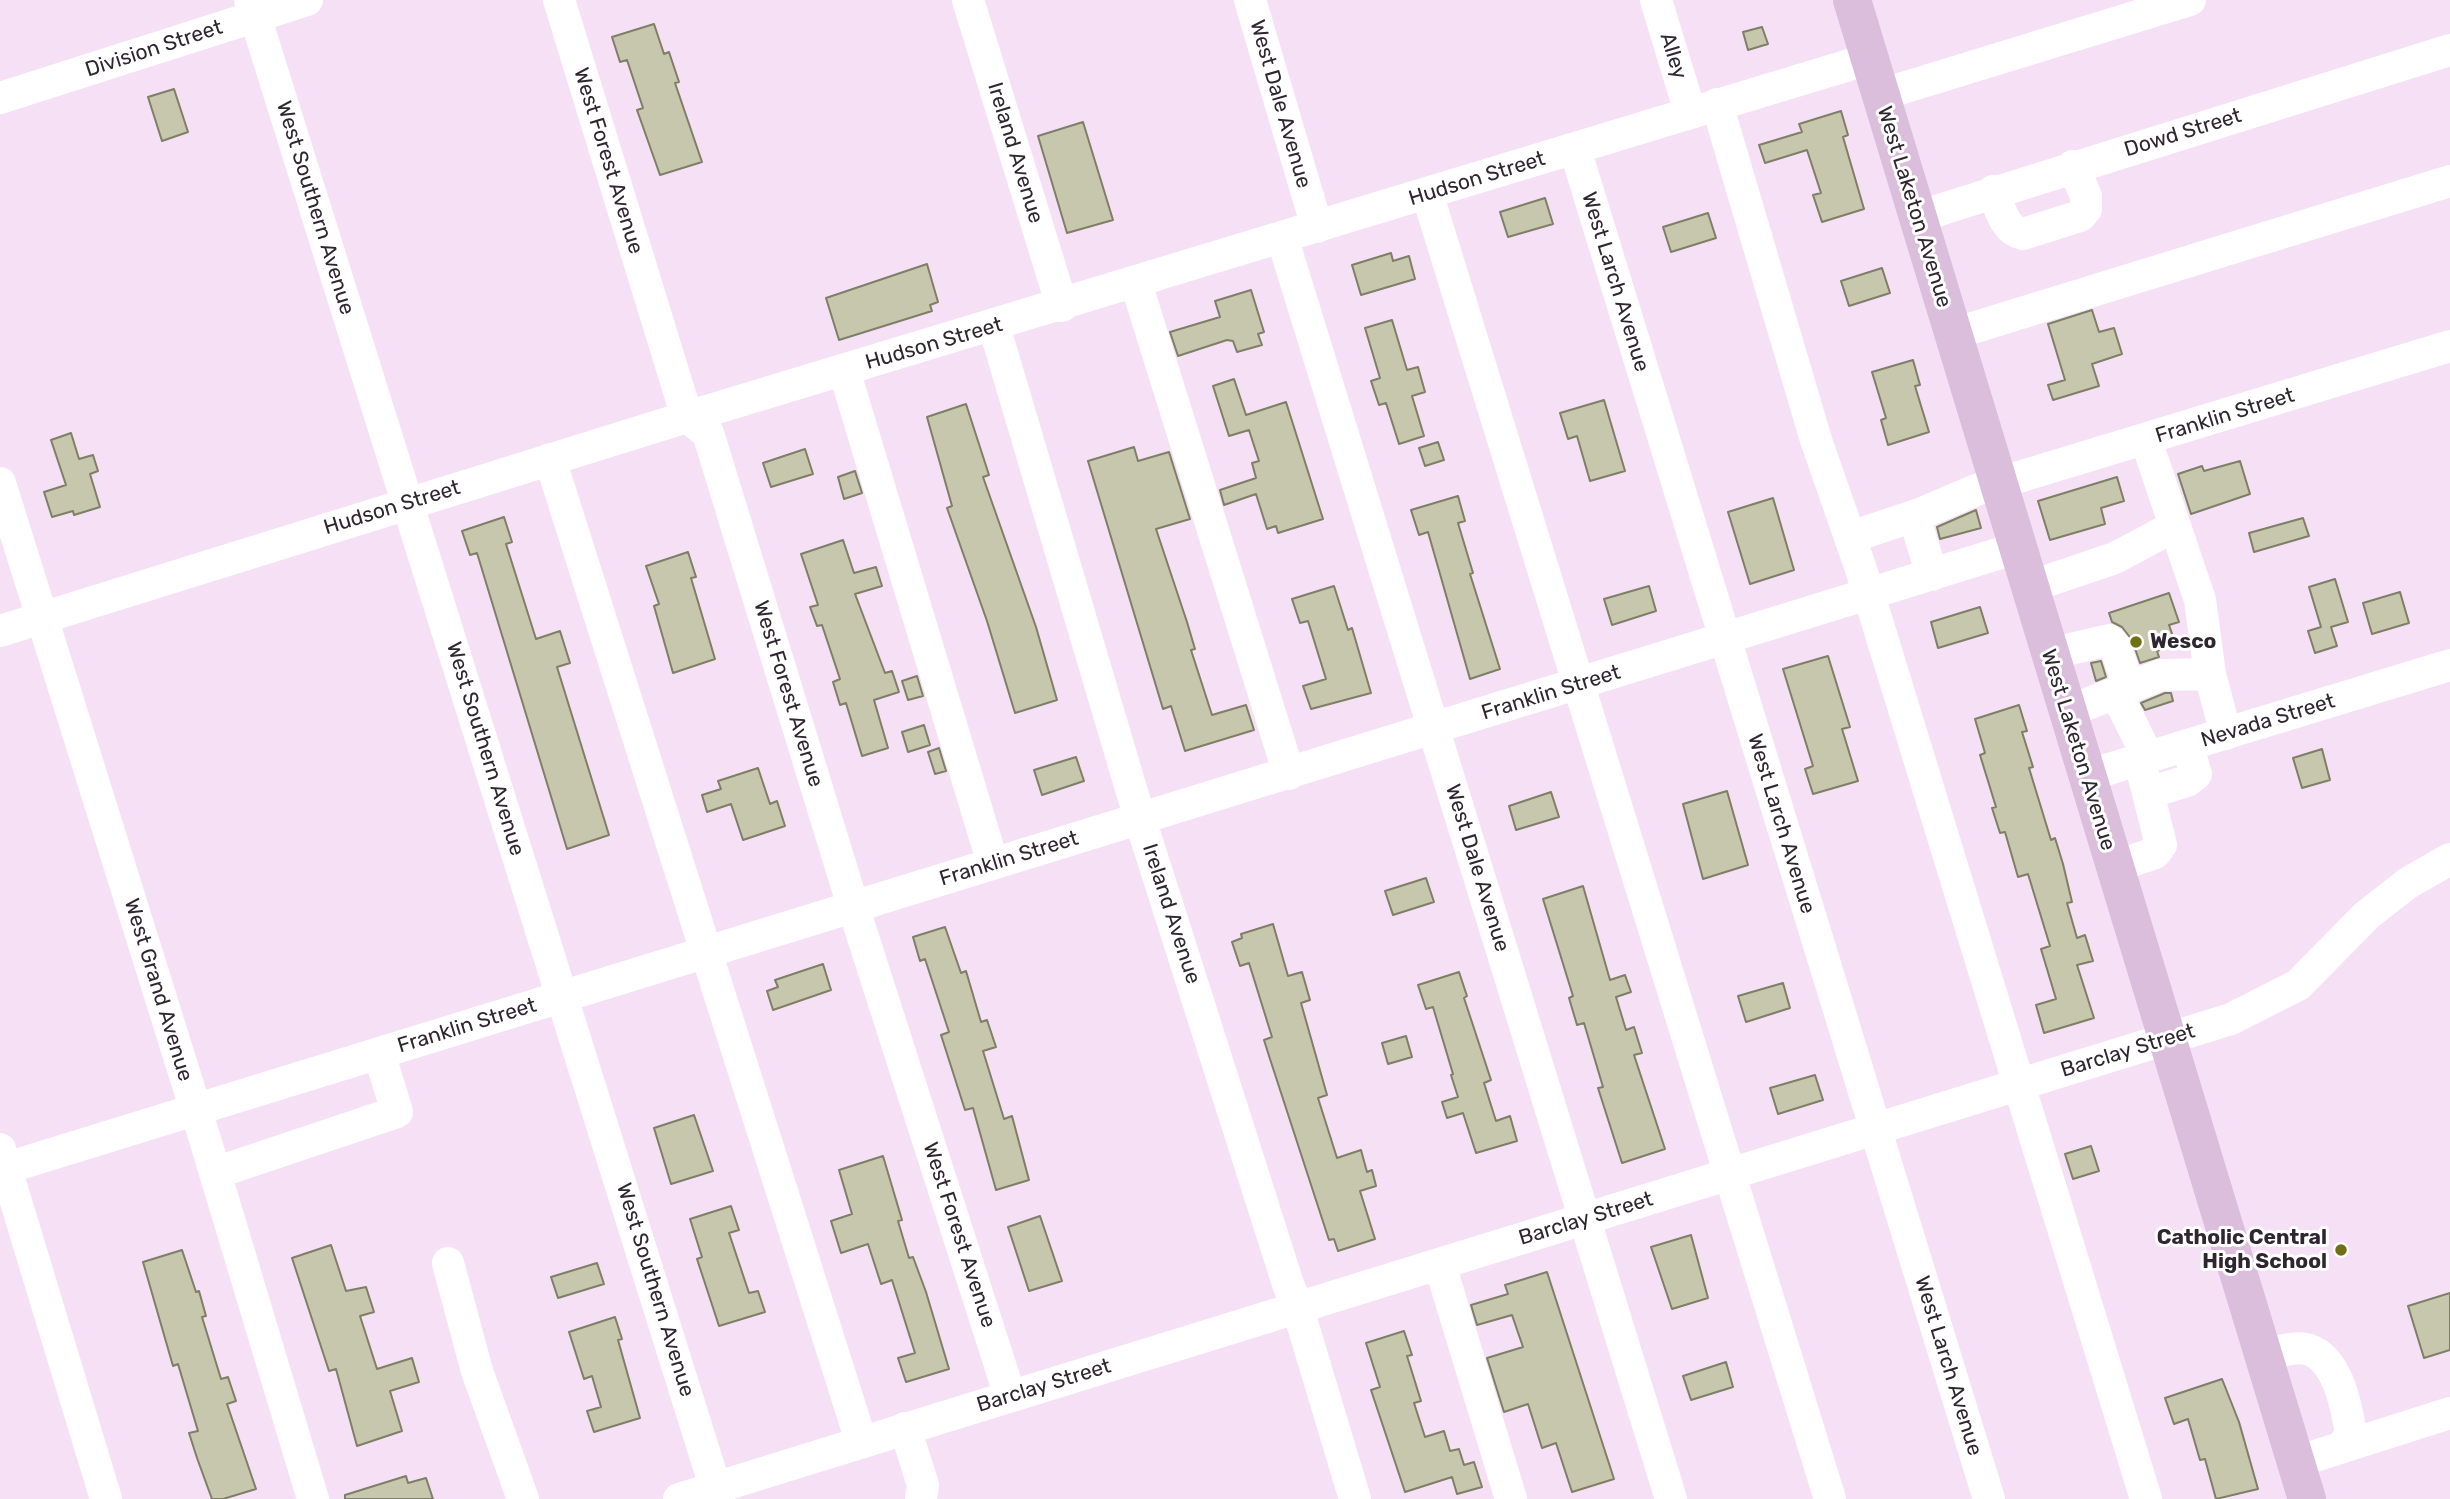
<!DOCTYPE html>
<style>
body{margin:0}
canvas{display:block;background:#f5e0f6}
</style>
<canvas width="2450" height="1499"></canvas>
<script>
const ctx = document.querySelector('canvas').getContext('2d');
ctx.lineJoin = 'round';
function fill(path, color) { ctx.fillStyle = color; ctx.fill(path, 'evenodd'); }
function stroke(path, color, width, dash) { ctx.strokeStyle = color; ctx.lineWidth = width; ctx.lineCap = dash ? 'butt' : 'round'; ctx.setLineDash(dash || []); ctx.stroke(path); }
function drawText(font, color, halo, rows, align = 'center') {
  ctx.font = font + ' Rubik,sans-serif'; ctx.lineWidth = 6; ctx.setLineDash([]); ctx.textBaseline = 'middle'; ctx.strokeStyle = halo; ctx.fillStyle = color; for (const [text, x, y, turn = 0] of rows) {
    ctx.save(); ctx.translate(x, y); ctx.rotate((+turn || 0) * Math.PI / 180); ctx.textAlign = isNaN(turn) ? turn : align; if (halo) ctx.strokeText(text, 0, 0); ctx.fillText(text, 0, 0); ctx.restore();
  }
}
const building = new Path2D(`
 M654,24L664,54L669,52L679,82L675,83L702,162L660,175L637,110L643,108L627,60L620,62L612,37Z
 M1762,27L1768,44L1748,50L1743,32Z
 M174,89L188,132L162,141L148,97Z
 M1841,111L1848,135L1843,137L1864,209L1822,222L1813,195L1821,193L1807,150L1765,163L1759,145L1802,132L1799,124Z
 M1083,122L1113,220L1067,233L1038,136Z
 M1545,198L1553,224L1508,237L1500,212Z
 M1708,213L1716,238L1671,252L1663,227Z
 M1391,253L1393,261L1409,256L1415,279L1361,295L1352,265Z
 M927,264L938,302L930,305L932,311L839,340L826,298Z
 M1882,268L1890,293L1849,306L1841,281Z
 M1251,290L1264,332L1258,334L1262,345L1237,352L1233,341L1227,340L1178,356L1170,332L1220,317L1215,301Z
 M2092,310L2099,332L2114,328L2122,354L2092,364L2099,386L2053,400L2048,385L2065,380L2048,324Z
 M1392,320L1407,370L1418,367L1425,392L1412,396L1424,436L1399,444L1386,403L1379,405L1371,381L1380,378L1365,328Z
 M1913,360L1920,385L1915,386L1929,432L1888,445L1881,420L1886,418L1872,372Z
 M1234,379L1246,415L1286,402L1323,519L1278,533L1276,526L1267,529L1256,494L1224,505L1220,490L1256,478L1252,463L1259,461L1249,430L1229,436L1213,386Z
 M1604,400L1625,471L1590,481L1577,436L1568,439L1560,413Z
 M966,404L989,475L983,477L1036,627L1057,700L1015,713L987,621L947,508L952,506L927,417Z
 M71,433L79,459L93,455L98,471L90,474L100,507L74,515L73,511L52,517L44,492L66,485L51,440Z
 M1438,442L1444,460L1425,466L1419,448Z
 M1134,447L1138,461L1169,452L1190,519L1156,529L1187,622L1195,649L1191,650L1212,715L1246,705L1254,730L1185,751L1171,706L1163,709L1088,461Z
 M805,449L813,474L771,487L763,463Z
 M2240,461L2250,494L2191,514L2178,474L2202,466L2204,471Z
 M855,471L862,493L844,499L838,477Z
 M2117,477L2124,501L2101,508L2105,524L2050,540L2038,501Z
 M1458,496L1465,521L1458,523L1473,573L1470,574L1500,669L1470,679L1428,532L1419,535L1411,510Z
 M1773,498L1794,570L1750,584L1728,512Z
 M1976,510L1981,528L1940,539L1937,527Z
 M504,517L512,542L506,544L536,639L560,631L570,663L557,667L609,835L567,849L477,553L470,555L462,531Z
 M2303,518L2309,536L2254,552L2249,533Z
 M843,540L854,573L876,567L882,586L855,594L885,673L892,671L899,692L874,700L888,748L862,756L846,703L840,705L833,682L840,679L822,625L817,626L810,607L818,605L801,554Z
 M688,552L696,577L691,578L715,659L673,673L654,606L659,604L646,566Z
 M2335,579L2348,622L2331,627L2337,646L2315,653L2308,631L2321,627L2309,587Z
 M1334,586L1348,630L1352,628L1371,693L1311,709L1303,686L1326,679L1308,621L1300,623L1292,599Z
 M1649,586L1656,611L1612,625L1604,599Z
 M2400,592L2409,623L2372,634L2363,603Z
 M2169,593L2179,622L2169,625L2176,645L2157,651L2159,657L2140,663L2132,640L2122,627L2112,622L2109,613Z
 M1980,607L1988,633L1938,648L1931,622Z
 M1828,656L1850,727L1842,729L1858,781L1813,794L1805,769L1813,766L1783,669Z
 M2101,661L2106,677L2096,681L2091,663Z
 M917,676L923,696L908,700L902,681Z
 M2165,693H2171L2173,701L2145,710L2141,703Z
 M2019,705L2027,731L2022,732L2033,767L2029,768L2051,840L2055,838L2063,864L2072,902L2067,903L2077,938L2085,935L2093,961L2077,965L2094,1018L2044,1033L2036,1005L2056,999L2041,949L2050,946L2028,874L2018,877L2005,832L2000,833L1992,808L1996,807L1980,755L1985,753L1975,719Z
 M924,725L930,745L908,752L902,732Z
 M939,748L946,771L935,774L928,752Z
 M2322,749L2330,780L2302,788L2293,758Z
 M1076,757L1084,781L1042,795L1034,770Z
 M758,768L770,804L777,801L785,826L743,840L731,804L707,812L702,795L721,789L718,781Z
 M1727,791L1748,865L1703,879L1683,804Z
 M1551,792L1559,817L1516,830L1509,806Z
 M1426,878L1434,902L1393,915L1385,891Z
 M1583,886L1610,980L1625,975L1631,992L1616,997L1626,1030L1634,1027L1642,1053L1634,1055L1665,1149L1622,1163L1598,1088L1603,1087L1584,1023L1577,1025L1569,998L1573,996L1543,899Z
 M1273,924L1288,976L1302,972L1310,1000L1301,1003L1327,1095L1318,1098L1337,1158L1361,1150L1367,1172L1372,1170L1376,1186L1360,1191L1375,1239L1338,1251L1334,1239L1329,1240L1270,1059L1264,1040L1272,1037L1249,963L1240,966L1232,942L1242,938L1241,934Z
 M945,927L961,973L966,971L981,1022L987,1020L996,1047L983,1051L1004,1119L1012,1116L1029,1180L996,1190L973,1108L965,1110L941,1035L949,1032L925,959L920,961L913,937Z
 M823,964L831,990L773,1010L767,991L778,987L775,980Z
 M1459,972L1467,996L1464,998L1491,1080L1484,1083L1496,1121L1510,1116L1517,1141L1476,1153L1463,1113L1447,1118L1442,1102L1458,1097L1451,1075L1453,1074L1433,1007L1426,1009L1418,985Z
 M1783,983L1790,1008L1746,1022L1738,996Z
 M1406,1036L1412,1057L1388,1064L1382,1043Z
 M1815,1075L1823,1100L1778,1114L1770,1088Z
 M694,1115L713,1171L671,1184L654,1128Z
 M2091,1146L2099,1171L2073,1179L2065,1154Z
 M883,1156L902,1220L898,1221L909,1258L913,1257L926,1292L949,1369L906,1382L898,1358L915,1353L892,1280L881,1284L868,1244L841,1253L831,1221L852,1214L839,1170Z
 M731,1206L739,1230L729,1233L749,1293L758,1291L765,1312L719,1326L697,1259L702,1257L690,1219Z
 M1040,1216L1062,1281L1029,1291L1008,1227Z
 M1691,1235L1708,1298L1672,1309L1651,1247Z
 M331,1245L346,1291L366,1287L374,1312L360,1316L377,1369L412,1358L419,1382L390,1391L402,1431L357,1446L336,1369L329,1371L292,1258Z
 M182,1250L196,1292L199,1291L206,1316L202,1317L221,1379L228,1377L236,1401L227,1404L256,1489L223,1499H212L197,1458L189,1433L198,1431L178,1364L173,1366L143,1262Z
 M597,1263L604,1284L558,1298L551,1277Z
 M1547,1272L1614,1479L1572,1492L1556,1443L1542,1448L1528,1404L1504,1412L1487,1358L1523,1347L1512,1315L1477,1325L1471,1305L1508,1294L1505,1285Z
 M2450,1293V1350L2424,1358L2408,1306Z
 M615,1317L622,1339L618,1340L640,1418L594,1432L587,1411L601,1407L592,1376L584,1379L569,1332Z
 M1404,1331L1412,1355L1407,1356L1421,1401L1414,1403L1425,1437L1444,1431L1450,1451L1459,1449L1464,1465L1474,1462L1482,1487L1457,1494L1452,1477L1405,1492L1371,1390L1380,1387L1366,1343Z
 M1726,1362L1733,1387L1691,1400L1683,1376Z
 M2222,1379L2239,1422L2258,1489L2216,1499L2205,1459L2200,1460L2188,1419L2174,1424L2165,1398Z
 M406,1476L408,1483L426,1478L433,1499H345V1495Z`);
fill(building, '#c6c7ac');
stroke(building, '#7e7f66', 2);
stroke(new Path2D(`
 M250,0L719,1499
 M559,0L687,417L708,433L853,906L1010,1396
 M968,0L1062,306
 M1250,0L1317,227
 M1656,0L1690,112
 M1880,95L2190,0
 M0,98L307,0
 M1717,104L1816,440L1861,569L2146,1499
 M1575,149L1989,1499
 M1993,191C2000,208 2004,230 2023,234L2080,216L2086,209V196L2073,166
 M1427,193L1830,1499
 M1917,217L2450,50
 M1282,237L1671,1499
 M1136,283L1289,774
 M994,326L1140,819L1288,1284L1298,1309L1355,1499
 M1953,334L2450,181
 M844,370L993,864
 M2146,440L2200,600L2210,674
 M550,459L861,1441
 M0,483L204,1136L313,1499
 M1914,516L1932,575
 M1851,537L1920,514L1976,490L2450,346
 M2029,587L2115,558L2175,526
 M0,631L687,417L1869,59
 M2049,654L2109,640L2115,646L2129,687
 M2116,693L2148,757
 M2067,712L2161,675L2210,674L2226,734
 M2139,759L2148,793L2187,781L2196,774L2187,745
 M2086,776L2450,665
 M2114,867L2155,853L2161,845L2148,793
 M0,1149L106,1499
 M0,1170L2017,548
 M215,1173L397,1112L379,1053
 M448,1263L477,1371L523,1499
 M1440,1265L1511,1499
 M2264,1357C2273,1354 2282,1350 2291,1349C2335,1341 2346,1403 2351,1434L2341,1448
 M905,1428L923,1485L921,1499
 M2296,1462L2450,1413
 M679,1499L2231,1019L2298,985L2367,915L2408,883L2450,859`), '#fff', 32);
stroke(new Path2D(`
 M1852,0L2307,1499`), '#dbbedb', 38);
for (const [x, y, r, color] of [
 [2136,642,7,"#717014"],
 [2341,1250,7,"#717014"]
]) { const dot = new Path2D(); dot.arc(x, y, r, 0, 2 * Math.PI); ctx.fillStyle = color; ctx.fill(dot); stroke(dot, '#fff', 2.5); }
drawText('21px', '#2f272f', '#fff', [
 ["Division Street",154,49,-18],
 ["Alley",1673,56,73],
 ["West Dale Avenue",1280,104,74],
 ["Dowd Street",2183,133,-17],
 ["Ireland Avenue",1015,153,73],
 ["West Forest Avenue",608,161,73],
 ["Hudson Street",1477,179,-17],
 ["West Laketon Avenue",1914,207,73],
 ["West Southern Avenue",315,208,73],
 ["West Larch Avenue",1615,282,73],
 ["Hudson Street",934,344,-16],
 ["Franklin Street",2225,416,-17],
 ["Hudson Street",392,508,-17],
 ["Franklin Street",1551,693,-17],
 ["West Forest Avenue",788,694,73],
 ["Nevada Street",2268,721,-17],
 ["West Southern Avenue",485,749,73],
 ["West Laketon Avenue",2078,750,73],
 ["West Larch Avenue",1781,824,73],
 ["Franklin Street",1009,859,-17],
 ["West Dale Avenue",1477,868,73],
 ["Ireland Avenue",1171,914,72],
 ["West Grand Avenue",158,990,73],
 ["Franklin Street",467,1026,-17],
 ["Barclay Street",2128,1051,-17],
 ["Barclay Street",1586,1219,-17],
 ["West Forest Avenue",959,1235,72],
 ["West Southern Avenue",655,1290,73],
 ["West Larch Avenue",1948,1366,73],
 ["Barclay Street",1044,1386,-17]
]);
drawText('bold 21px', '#2f272f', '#fff', [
 ["Wesco",2150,642],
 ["Catholic Central",2327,1238,"right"],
 ["High School",2327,1262,"right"]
], 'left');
</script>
